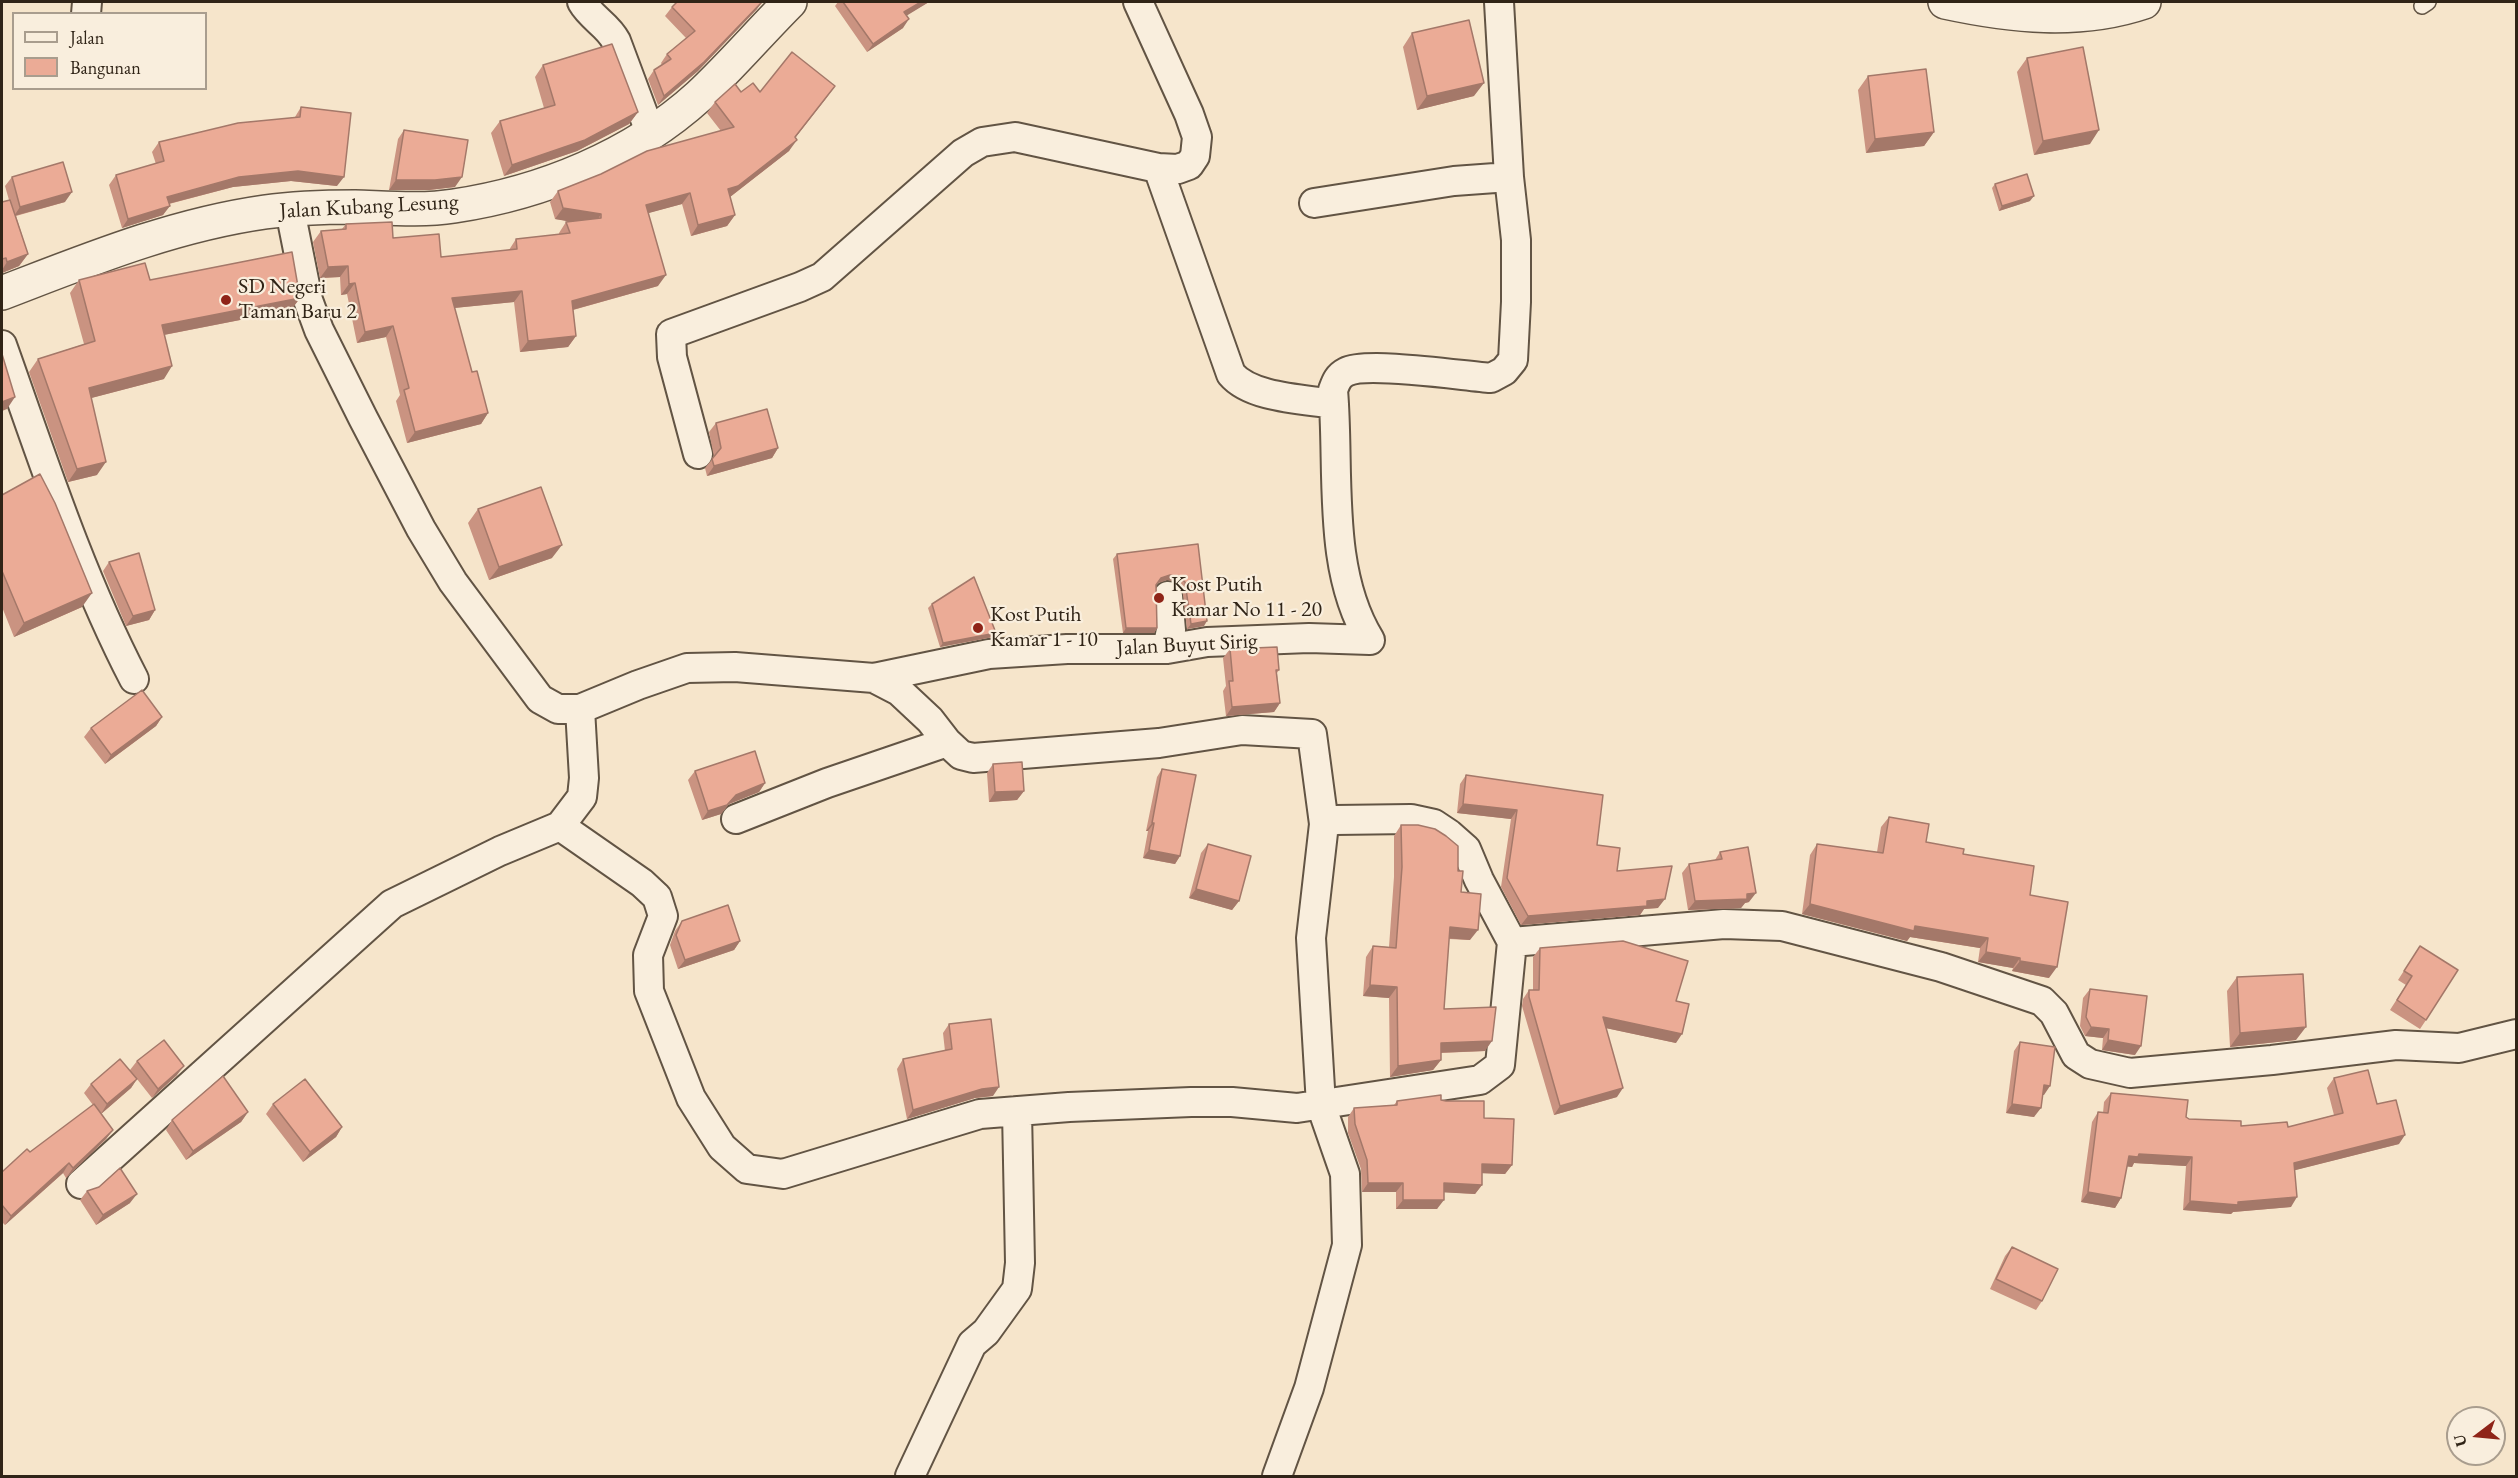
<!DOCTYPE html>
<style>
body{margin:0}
#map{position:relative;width:2518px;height:1478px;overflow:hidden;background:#f6e5cb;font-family:"EB Garamond",serif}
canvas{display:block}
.frame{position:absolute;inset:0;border:3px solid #302417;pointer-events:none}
.legend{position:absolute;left:12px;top:12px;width:195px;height:78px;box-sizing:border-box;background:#f9eedd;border:2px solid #a99d8e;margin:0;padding:8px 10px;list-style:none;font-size:18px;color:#302417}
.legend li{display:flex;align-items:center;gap:12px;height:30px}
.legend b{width:30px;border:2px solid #a99d8e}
.north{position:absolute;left:2446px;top:1406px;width:60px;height:60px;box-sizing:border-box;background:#f9eedd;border:2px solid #a99d8e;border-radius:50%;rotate:254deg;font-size:16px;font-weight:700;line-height:24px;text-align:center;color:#302417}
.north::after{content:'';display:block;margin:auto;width:21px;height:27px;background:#8f2418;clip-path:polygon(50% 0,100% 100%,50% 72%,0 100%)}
</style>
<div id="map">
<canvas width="2518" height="1478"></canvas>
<div class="frame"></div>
<ul class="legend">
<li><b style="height:8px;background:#f9eedd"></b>Jalan</li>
<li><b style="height:16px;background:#ebab96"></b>Bangunan</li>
</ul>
<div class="north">U</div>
</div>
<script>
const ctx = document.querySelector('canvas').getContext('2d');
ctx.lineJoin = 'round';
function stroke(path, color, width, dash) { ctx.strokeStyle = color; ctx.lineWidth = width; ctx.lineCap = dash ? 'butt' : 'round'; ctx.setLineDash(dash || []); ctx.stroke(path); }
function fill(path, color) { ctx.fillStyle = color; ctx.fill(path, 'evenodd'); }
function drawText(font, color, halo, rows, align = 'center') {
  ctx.font = font + ' "EB Garamond",serif'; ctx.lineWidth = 4.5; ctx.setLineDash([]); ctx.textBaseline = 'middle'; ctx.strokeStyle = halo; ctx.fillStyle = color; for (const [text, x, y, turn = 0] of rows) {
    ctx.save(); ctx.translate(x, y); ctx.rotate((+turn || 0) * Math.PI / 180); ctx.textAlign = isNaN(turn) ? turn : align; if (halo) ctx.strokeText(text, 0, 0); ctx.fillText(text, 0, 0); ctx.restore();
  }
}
const service = new Path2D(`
 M2422,6L2428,2`);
const minor = new Path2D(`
 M582,2C591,18 608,25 616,41L650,132
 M86,14L87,2
 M1158,168L1231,374C1251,398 1303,399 1334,404
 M1314,203L1454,181L1509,177L1499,2
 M290,210L308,300L319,330L363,418L421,529L453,582L540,699L558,709H580L638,685L687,668L735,667L874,678L899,691L930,720L947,742L961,755L973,758L1159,743L1242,730L1312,734L1324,824L1335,820L1411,819L1434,824L1449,834L1466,849L1479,880L1512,942
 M2,345C42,457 79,573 134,679
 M698,454L672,357L671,334L800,287L822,277L963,153L982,142L1015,137L1158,168L1178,169L1189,165L1195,156L1197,137L1189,114L1138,2
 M1167,649L1171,630L1168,596
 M874,678L989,654L1067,649H1167L1207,642L1309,638L1370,640C1326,569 1340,470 1333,390C1336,382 1338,376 1346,372C1367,361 1463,376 1491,378L1504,371L1513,360L1516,302V240L1509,177
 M736,819L827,783L947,742
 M560,826L642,883L657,897L663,916L648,955L649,991L691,1098L722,1147L747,1169L783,1174L980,1114L1069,1107L1191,1102H1232L1297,1108L1480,1080L1500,1065L1512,942L1724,924L1782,926L1941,967L2042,1001L2054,1013L2076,1055L2090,1064L2130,1073L2272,1060L2396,1045L2459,1048L2516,1034
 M81,1184L392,904L500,851L560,826L582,797L584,778L580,709
 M910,1476L972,1344L986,1332L1017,1289L1020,1263L1017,1111
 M1277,1476L1309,1388L1347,1245L1345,1174L1321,1105L1311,938L1324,824`);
const tertiary = new Path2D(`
 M1945,2C2010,16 2079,24 2144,2
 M2,293C88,260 173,225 265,212C294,208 325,207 355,207C388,208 422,211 454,206C542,193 633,156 699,96C731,66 759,33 790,2`);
stroke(service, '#625444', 18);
stroke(minor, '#625444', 32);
stroke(tertiary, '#625444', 36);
stroke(service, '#f9eedd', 15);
stroke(minor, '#f9eedd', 28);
stroke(tertiary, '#f9eedd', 33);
fill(new Path2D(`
 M838,2H929L906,15L903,28L867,52L835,6Z
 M672,7L757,9L698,71L658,105L648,79L654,70L662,65L661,63L667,54L686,38L665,16Z
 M1412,33L1474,96L1417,110L1403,47Z
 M2027,58L2090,144L2034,155L2017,72Z
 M543,65L638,112L629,124L577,151L504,176L491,133L500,121L544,108L535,77Z
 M1868,76L1934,132L1924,146L1866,153L1858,90Z
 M741,92H760L827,97L795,138L789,151L730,197L735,215L727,226L691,236L682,204L648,213L658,286L573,310L576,336L568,347L520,352L514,302L454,308L472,372L488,413L481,424L407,443L396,401L400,395L386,337L357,343L347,294L341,295L340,277L320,278L313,242L321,231L342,229L346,224L393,238L441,257L509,250L516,239L559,235V233L566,222L569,221L555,219L550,202L558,191L721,131L707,113L715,102Z
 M301,107L337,186L291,181L233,187L169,204L163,215L122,228L109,185L116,175L156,164L152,152L159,142L295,117Z
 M404,130L455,187L429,190H389L398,139Z
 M12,177L65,202L16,216L28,254L19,266L2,273V202L9,200L5,186Z
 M1995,184L2030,201L1999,211L1992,188Z
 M79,280H150L300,298L291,310L164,335V379L91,398L97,475L68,482L29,372L38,359L84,344L70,293Z
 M716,423L778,448L772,458L707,476L705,468L714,457L709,432Z
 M2,495L82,607L14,637L2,607Z
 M478,509L552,558L489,580L468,523Z
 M1198,544L1204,626L1187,629L1182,587L1175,581L1167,580L1158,583L1156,585L1157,628L1154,633H1123L1113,559L1117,554Z
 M109,562L155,610L149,620L126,626L103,571Z
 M932,604L993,637L940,647L928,608Z
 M1230,649L1279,670L1277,673L1280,703L1274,712L1226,716L1223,691L1226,686L1223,658Z
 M162,717L156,726L105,764L84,737L91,728Z
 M993,764L1024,791L1017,800L989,802L987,773Z
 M1162,769L1180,856L1175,864L1143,858L1148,831H1146L1157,777Z
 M695,771L765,783L759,792L729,804L721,814L702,820L688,780Z
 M1466,775L1597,845L1617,871L1658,908L1644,909L1640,915L1521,925L1501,887L1511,819L1457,813L1460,784Z
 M1889,817L1926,842L1963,854L2030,895L2049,978L2012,971L2013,968L1978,962L1980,948L1910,937L1907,941L1802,914L1810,855L1817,844L1877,852L1881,827Z
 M1401,825L1458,871L1470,940L1449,939L1444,1009L1485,1051L1441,1053V1060L1433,1070L1390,1077L1389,998L1363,996L1366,957L1373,946L1389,947L1394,877V836Z
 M1208,844L1239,901L1232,910L1189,898L1201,853Z
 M1720,852L1749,902L1745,903L1741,908L1688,910L1682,873L1689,864L1715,860Z
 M682,921L740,941L734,950L678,969L670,945L675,931Z
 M2420,946L2426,1020L2420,1029L2390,1010L2406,985L2398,980Z
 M1540,948L1676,1001V1043L1606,1028L1617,1097L1554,1115L1522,1006L1523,999L1529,990H1533V957Z
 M2237,977L2296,1040L2230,1047L2227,991Z
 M2090,989L2135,1055L2102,1050L2103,1038L2085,1036L2080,1026L2083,998Z
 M949,1024L993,1096L975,1098L907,1119L897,1069L903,1059L945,1051L943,1033Z
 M2020,1042L2044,1095H2042L2034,1117L2006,1113L2014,1051Z
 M137,1061L177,1075L152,1098L137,1079L131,1088L101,1114L113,1130L106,1139L66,1178L63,1173L5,1225L2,1222V1172L30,1152L93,1105L84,1093L91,1084L130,1070Z
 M2334,1078L2377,1104L2399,1144L2295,1170L2291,1207L2233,1212L2231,1214L2183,1210L2186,1166L2134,1163L2132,1167L2127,1166L2121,1198L2115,1208L2081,1202L2092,1122L2098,1112L2103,1113L2104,1102L2111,1093L2186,1117L2189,1119L2241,1126L2288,1127L2334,1115L2327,1088Z
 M1441,1100L1484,1118L1512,1165L1505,1174L1482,1173V1185L1475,1194L1444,1192L1437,1209H1396V1192H1362L1361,1169L1348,1133V1117L1354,1108L1394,1105L1397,1101Z
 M273,1104L342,1127L336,1137L303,1162L266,1114Z
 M248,1112L241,1122L186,1160L166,1130L172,1120Z
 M99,1187L130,1203L96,1225L80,1200L87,1191Z
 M2012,1247L2042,1301L2036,1310L1990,1289L2005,1256Z`), '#ca9381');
fill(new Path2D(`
 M762,2L757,9L698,71L658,105L664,96Z
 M921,2H929L898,21L904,12Z
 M909,19L903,28L867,52L873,44Z
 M1484,83L1474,96L1417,110L1427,96Z
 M835,86L827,97L787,148L795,137Z
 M638,112L629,124L577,151L504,176L512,165Z
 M2099,130L2090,144L2034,155L2043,141Z
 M1934,132L1924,146L1866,153L1875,139Z
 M797,140L789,151L730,197L728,189Z
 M298,171L344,177L337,186L291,181L233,187L160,206L167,197L239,177Z
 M462,177L455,187L429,190H389L396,180Z
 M72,192L65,202L14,216L20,207Z
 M690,193L682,204L638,216L646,205Z
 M2034,196L2030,201L1999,211L2002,206Z
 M170,206L163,215L122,228L128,219Z
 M563,208L601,214L594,226L555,219Z
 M735,215L727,226L691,236L698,225Z
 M28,254L19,266L2,273V270L7,262Z
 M348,266L340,277L320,278L328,267Z
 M666,275L658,286L565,312L572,301Z
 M355,283L347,294L341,295L349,284Z
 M522,291L514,302L444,309L452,298Z
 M300,298L291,310L153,337L162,325Z
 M393,326L386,337L357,343L365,332Z
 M576,336L568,347L520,352L528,341Z
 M172,366L164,379L80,401L89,388Z
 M15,397L7,409L2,411V402Z
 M488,413L481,424L407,443L415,432Z
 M778,448L772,458L707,476L714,466Z
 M106,462L97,475L68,482L77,469Z
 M562,545L552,558L489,580L499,567Z
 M1170,575L1179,577L1175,581L1167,580L1158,583L1161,578Z
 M92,593L82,607L14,637L24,623Z
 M155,610L149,620L126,626L133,616Z
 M1207,621L1204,626L1187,629L1191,624Z
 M1126,628H1157L1154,633H1123Z
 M996,633L993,637L940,647L943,643Z
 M1280,703L1274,712L1226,716L1232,707Z
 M162,717L156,726L105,764L111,755Z
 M765,783L759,792L729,804L721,814L702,820L708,811L736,795Z
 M1024,791L1017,800L989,802L995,792Z
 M1463,804L1517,810L1511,819L1457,813Z
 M1152,823H1154L1148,831H1146Z
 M1149,850L1180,856L1175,864L1143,858Z
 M1196,889L1239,901L1232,910L1189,898Z
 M1756,893L1749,902L1745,903L1741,908L1688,910L1695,901Z
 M1665,899L1658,908L1644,909L1640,915L1521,925L1528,916Z
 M1810,904L1988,938L1980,948L1910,937L1907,941L1802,914Z
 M1450,927L1478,930L1470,940L1443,938Z
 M740,941L734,950L678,969L685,960Z
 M1986,952L2020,958L2013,968L1978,962Z
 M2020,961L2057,967L2049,978L2012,971Z
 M1370,985L1397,987L1389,998L1363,996Z
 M1603,1017L1682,1034L1676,1043L1596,1026Z
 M2091,1027L2109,1029L2103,1038L2085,1036Z
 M2306,1027L2296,1040L2230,1047L2240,1033Z
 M2108,1040L2141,1046L2135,1055L2102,1050Z
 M1492,1041L1485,1051L1433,1053L1441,1043Z
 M1441,1060L1433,1070L1390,1077L1398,1066Z
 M184,1066L177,1075L152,1098L158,1089Z
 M137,1079L131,1088L101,1114L107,1104Z
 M2044,1085L2050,1086L2044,1095H2037Z
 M999,1087L993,1096L975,1098L907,1119L913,1110L982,1089Z
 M1623,1088L1617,1097L1554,1115L1560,1106Z
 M2012,1104L2041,1108L2034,1117L2006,1113Z
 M248,1112L241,1122L186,1160L193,1151Z
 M342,1127L336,1137L303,1162L310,1152Z
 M113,1130L106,1139L66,1178L73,1168Z
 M2405,1135L2399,1144L2288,1172L2294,1163Z
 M2139,1154L2192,1157L2186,1166L2134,1163L2132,1167L2122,1166L2129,1156Z
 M69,1163L63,1173L5,1225L11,1216Z
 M1482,1164L1512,1165L1505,1174L1476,1173Z
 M1368,1183H1403L1396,1192H1362Z
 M1444,1183L1482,1185L1475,1194L1437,1192Z
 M2088,1192L2121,1198L2115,1208L2081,1202Z
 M137,1194L130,1203L96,1225L103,1215Z
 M2297,1197L2291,1207L2233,1212L2231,1214L2183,1210L2190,1201L2238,1202Z
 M1403,1200H1444L1437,1209H1396Z`), '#a47869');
const building = new Path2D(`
 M677,2H762L704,62L664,96L654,70L671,59L667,54L695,31L672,7Z
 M843,2H921L904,12L909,19L873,44Z
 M1469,20L1484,83L1427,96L1412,33Z
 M612,44L638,112L585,140L512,165L500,121L555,105L543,65Z
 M2083,47L2099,130L2043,141L2027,58Z
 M792,52L835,86L795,137L797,140L738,186L728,189L735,215L698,225L690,193L646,205L666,275L572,301L576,336L528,341L522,291L452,298L472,372L477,371L488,413L415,432L404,390L409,388L393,326L365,332L355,283L349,284L348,266L328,267L321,231L346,229V224L392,222L393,238L439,234L441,257L517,249L516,239L570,233L566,222L601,218V214L563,208L558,191L601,174L647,151L734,127L715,102L735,84L741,92L753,83L760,92Z
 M1926,69L1934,132L1875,139L1868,76Z
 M301,107L351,113L344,177L298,171L239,177L167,197L170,206L128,219L116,175L164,161L159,142L238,123L300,117Z
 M404,130L468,140L462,177L435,180H396Z
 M63,162L72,192L20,207L12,177Z
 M2027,174L2034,196L2002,206L1995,184Z
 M10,200L28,254L7,262L6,258L2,259V202Z
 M292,252L300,298L162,325L172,366L89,388L106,462L77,469L38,359L95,341L79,280L145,263L150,280Z
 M2,354L15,397L2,402Z
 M767,409L778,448L714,466L712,459L721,448L716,423Z
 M40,474L55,503L92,593L24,623L2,571V495Z
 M541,487L562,545L499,567L478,509Z
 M1198,544L1207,621L1191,624L1185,582L1179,577L1170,575L1161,578L1156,585L1157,628H1126L1117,554Z
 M139,553L155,610L133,616L109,562Z
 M974,577L996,633L943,643L932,604Z
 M1277,647L1279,670H1276L1280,703L1232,707L1229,681H1233L1230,649Z
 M142,690L162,717L111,755L91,728Z
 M755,751L765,783L736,795L727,805L708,811L695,771Z
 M1022,762L1024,791L995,792L993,764Z
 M1162,769L1196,775L1180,856L1149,850L1154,823H1152Z
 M1466,775L1603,795L1597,845L1620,848L1617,871L1672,866L1665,899L1647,901V906L1528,916L1507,878L1517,810L1463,804Z
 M1889,817L1929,824L1926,842L1964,849L1963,854L2034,866L2030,895L2068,902L2057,967L2020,961V958L1986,952L1988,938L1915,926L1914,931L1810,904L1817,844L1883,853Z
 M1401,825H1418L1435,829L1446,836L1458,846V871H1463L1461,892L1481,894L1478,930L1450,927L1444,1009L1496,1007L1492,1041L1441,1043V1060L1398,1066L1397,987L1370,985L1373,946L1396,948L1402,867Z
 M1208,844L1251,856L1239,901L1196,889Z
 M1748,847L1756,893L1747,894V899L1695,901L1689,864L1722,859L1720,852Z
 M728,905L740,941L685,960L676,935L682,921Z
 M1623,941L1688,961L1676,1001L1689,1004L1682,1034L1603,1017L1623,1088L1560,1106L1529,997V990H1539L1540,948Z
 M2420,946L2458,970L2426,1020L2397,1000L2412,976L2404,971Z
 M2303,974L2306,1027L2240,1033L2237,977Z
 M2090,989L2147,996L2141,1046L2108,1040L2109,1029L2091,1027L2086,1017Z
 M991,1019L999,1087L982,1089L913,1110L903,1059L952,1049L949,1024Z
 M164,1040L184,1066L158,1089L137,1061Z
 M2020,1042L2055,1047L2050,1086L2044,1085L2041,1108L2012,1104Z
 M120,1059L137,1079L107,1104L91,1084Z
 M2368,1070L2377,1104L2396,1100L2405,1135L2294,1163L2297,1197L2238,1202V1205L2190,1201L2192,1157L2139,1154L2138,1157L2129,1156L2121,1198L2088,1192L2098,1112L2108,1113L2111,1093L2188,1100L2186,1117L2189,1119L2241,1121V1126L2287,1122L2288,1127L2343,1113L2334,1078Z
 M223,1076L248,1112L193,1151L172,1120Z
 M305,1079L342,1127L310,1152L273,1104Z
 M1441,1095V1100L1446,1101H1484V1118L1514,1119L1512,1165L1482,1164V1185L1444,1183V1200H1403V1183H1368L1367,1160L1355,1124L1354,1108L1397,1105V1101Z
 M94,1104L113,1130L73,1168L69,1163L11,1216L2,1205V1172L27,1149L30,1152Z
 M120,1168L137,1194L103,1215L87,1191L99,1187Z
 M2012,1247L2058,1269L2042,1301L1996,1279Z`);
fill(building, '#ebab96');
stroke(building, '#a47869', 1.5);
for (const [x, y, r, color] of [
 [226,300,6,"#8f2418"],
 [1159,598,6,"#8f2418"],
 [978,628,6,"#8f2418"]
]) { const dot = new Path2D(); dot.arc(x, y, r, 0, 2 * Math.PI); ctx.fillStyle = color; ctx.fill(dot); stroke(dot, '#f9eedd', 2); }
drawText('22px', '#302417', '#f9eedd', [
 ["Jalan Kubang Lesung",369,207,-3],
 ["Jalan Buyut Sirig",1187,645,-3]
]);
drawText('22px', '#302417', '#f9eedd', [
 ["SD Negeri",238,287],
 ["Taman Baru 2",238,312],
 ["Kost Putih",1171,585],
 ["Kamar No 11 - 20",1171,610],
 ["Kost Putih",990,615],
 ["Kamar 1 - 10",990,640]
], 'left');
</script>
